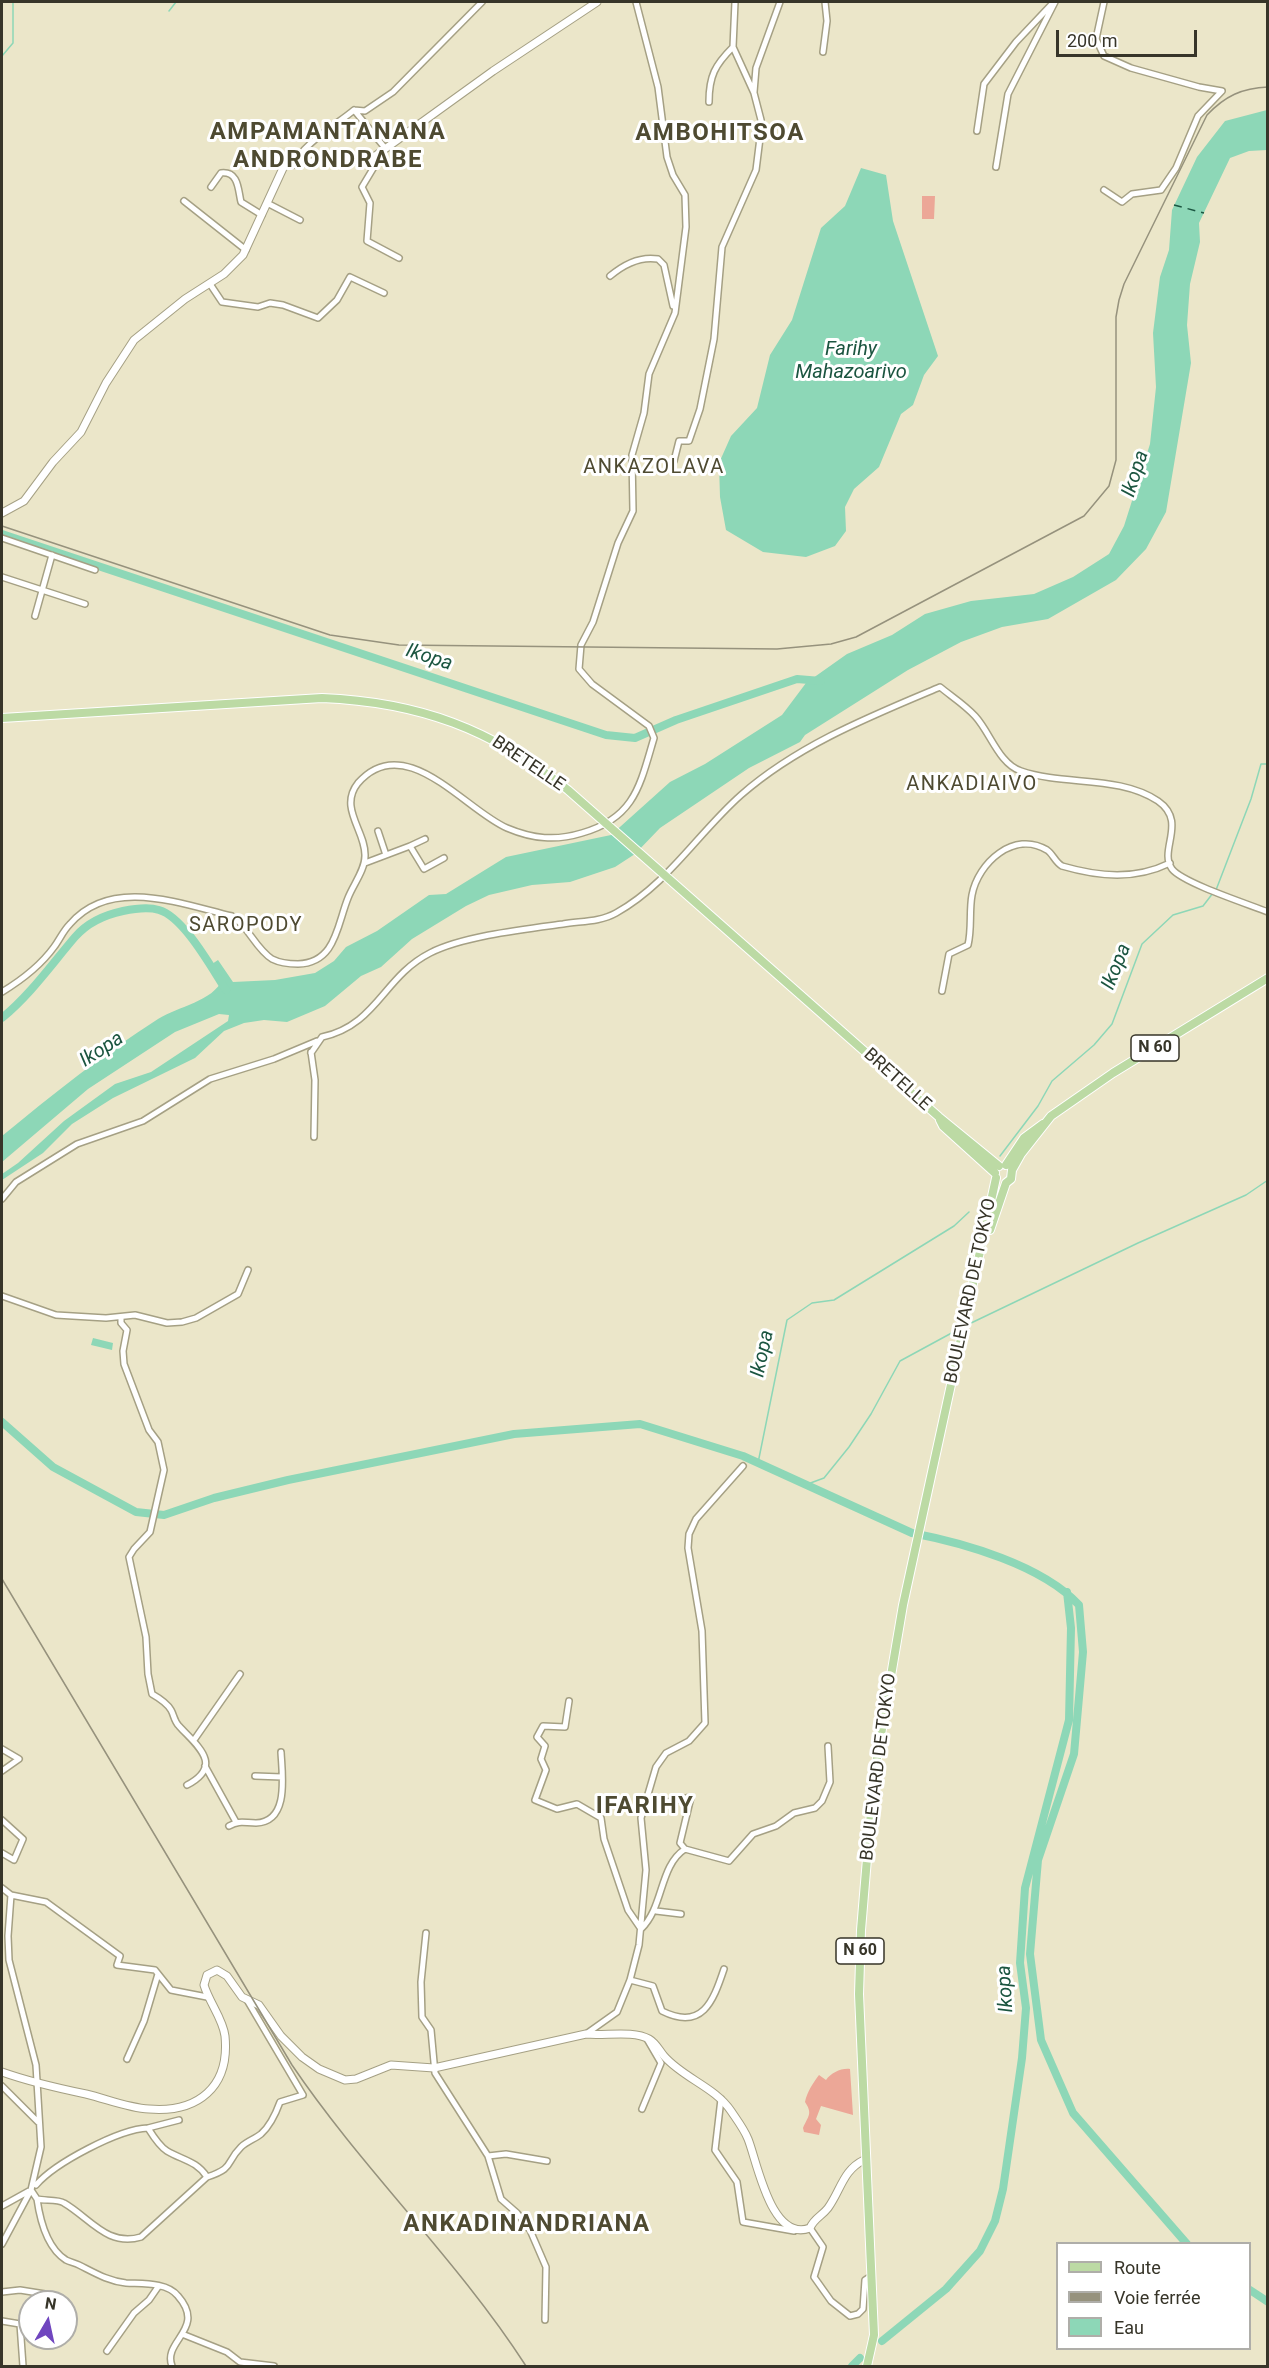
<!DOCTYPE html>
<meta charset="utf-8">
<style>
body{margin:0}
#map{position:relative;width:1269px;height:2368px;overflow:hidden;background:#ebe6c9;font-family:Roboto,sans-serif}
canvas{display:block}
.frame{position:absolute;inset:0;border:3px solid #373529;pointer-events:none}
.legend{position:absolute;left:1056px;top:2242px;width:195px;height:108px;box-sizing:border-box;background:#fff;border:2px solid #afaea9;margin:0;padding:8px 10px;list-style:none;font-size:18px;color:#373529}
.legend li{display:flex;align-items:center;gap:12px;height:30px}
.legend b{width:30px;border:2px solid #afaea9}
.north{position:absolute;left:18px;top:2290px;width:60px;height:60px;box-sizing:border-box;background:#fff;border:2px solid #afaea9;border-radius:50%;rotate:9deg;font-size:16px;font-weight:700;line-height:24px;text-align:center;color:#373529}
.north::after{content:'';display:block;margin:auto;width:21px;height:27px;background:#7046bf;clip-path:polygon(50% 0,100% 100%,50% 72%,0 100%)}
.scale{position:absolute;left:1056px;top:30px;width:141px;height:27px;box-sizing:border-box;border:3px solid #373529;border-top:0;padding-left:8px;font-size:18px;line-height:21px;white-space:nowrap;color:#373529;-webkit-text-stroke:4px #fff;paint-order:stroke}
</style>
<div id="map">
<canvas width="1269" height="2368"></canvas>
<div class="frame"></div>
<ul class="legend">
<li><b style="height:8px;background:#bcdaa4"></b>Route</li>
<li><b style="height:8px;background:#96927d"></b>Voie ferrée</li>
<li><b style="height:16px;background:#8dd7b7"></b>Eau</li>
</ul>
<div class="north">N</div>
<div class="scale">200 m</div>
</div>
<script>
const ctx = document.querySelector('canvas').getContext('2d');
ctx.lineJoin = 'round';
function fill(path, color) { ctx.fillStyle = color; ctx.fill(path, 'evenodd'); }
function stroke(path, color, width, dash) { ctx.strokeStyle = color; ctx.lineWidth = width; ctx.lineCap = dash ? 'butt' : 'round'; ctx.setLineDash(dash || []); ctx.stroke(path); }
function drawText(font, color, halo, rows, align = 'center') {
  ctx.font = font + ' Roboto,sans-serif'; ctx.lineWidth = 6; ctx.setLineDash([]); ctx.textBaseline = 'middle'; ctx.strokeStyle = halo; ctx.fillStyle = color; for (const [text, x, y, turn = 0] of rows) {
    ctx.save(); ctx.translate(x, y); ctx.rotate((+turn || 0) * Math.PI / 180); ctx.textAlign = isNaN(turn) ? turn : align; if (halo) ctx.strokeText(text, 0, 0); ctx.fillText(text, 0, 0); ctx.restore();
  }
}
fill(new Path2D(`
 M922,196H935L934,219H922Z
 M850,2069L853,2115L821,2106L816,2119L821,2125L819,2135L804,2132L803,2128C808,2116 813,2114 805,2102C807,2092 813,2083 819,2075L826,2080C831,2073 841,2068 850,2069Z`), '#eca797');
fill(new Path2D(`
 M1267,110V150L1249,151L1230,158L1199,223L1200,242L1190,284L1187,325L1191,363L1166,512L1146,549L1116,580L1048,619L1002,627L961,642L908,670L805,735L800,742L749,768L660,828L635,854L615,867L570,882L532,885L489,895L466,906L412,939L381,967L361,976L325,1006L287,1022L264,1020L244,1023L224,1031L195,1058L113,1098L72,1124L43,1153L2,1180V1174L18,1163L64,1121L115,1084L151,1072L228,1021L229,1015L219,1014L175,1032L88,1089L2,1162V1136C52,1095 103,1054 158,1019C179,1006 212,1002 223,979L212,964L218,960L233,982L275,980L315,973L334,961L346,947L377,931L429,895L446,894L506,857L611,835L670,782L705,764L782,715L806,683L847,654L892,635L925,614L971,601L1034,594L1073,577L1109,554L1124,526L1150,444L1156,387L1153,333L1160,277L1169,250L1172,210L1197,157L1225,121Z
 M861,168L886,175L893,221L938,356L924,375L913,405L901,414L879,467L854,489L845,507L846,531L835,546L806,557L763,552L726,530L720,497L719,463L731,436L757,408L770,355L792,320L821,228L845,206Z
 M93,1338L113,1343L112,1350L91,1345Z`), '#8dd7b7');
stroke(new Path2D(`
 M169,11L176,2
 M2,56L13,43V2
 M1216,890L1251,799L1261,764H1268
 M1000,1156L1038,1106L1052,1081L1094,1045L1112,1024L1142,944L1173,915L1203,906L1213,893
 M969,1324L1138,1243L1246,1195L1268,1180
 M758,1463L787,1320L812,1303L834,1300L954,1226L969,1212
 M805,1485L824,1478L849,1447L871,1414L900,1361L959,1329`), '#8dd7b7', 1.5);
stroke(new Path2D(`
 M2,534L606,735L635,738L676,720L797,679L821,681
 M2,1018C31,994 51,965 75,937C88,922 104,915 123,911C133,909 149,907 159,910C184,917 212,969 226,990
 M2,1422L53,1467L136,1512L164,1515L214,1498L288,1480L514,1434L640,1424L743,1456L912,1533C964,1543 1042,1565 1079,1605L1083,1652L1074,1754L1038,1860L1030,1954L1041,2040L1073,2113L1187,2244
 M1250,2290L1268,2302
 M882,2341L946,2289L980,2251L995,2221L1003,2189L1022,2058L1026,2008L1020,1963L1025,1888L1069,1720L1071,1628L1067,1592
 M852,2366L860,2358`), '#8dd7b7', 8);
stroke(new Path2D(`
 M1174,205L1204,213`), '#1b5540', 1.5, [8, 6]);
const minor = new Path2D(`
 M1104,2L1096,39L1104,56L1131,68L1199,87L1222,91L1198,116L1176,168L1161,190L1132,194L1122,202L1104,190
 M823,52L827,21L825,2
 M754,92L756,68L780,2
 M709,102C709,76 715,65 733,47
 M354,110L385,148
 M977,131L984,84L1016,42L1051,5
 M371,159L374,167L362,187L370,203L367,241L399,258
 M295,165C299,146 339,123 354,110L365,111L393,92L482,2
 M996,167L1008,94L1055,2
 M211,187L221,173C239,171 238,190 241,202L262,215
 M184,201L246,250
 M267,203L300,220
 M610,276C623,265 640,256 658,259L664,265L673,306
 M210,284L222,302L258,307L270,303L283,305L318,318L337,300L350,277L384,293
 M674,461L679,441H689L700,409L714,339L722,247L756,170L760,138L761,120L754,93L733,47L735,2
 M2,538L95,570
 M2,577L85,604
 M35,616L52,555
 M378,831L386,855
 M410,846L425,839
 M365,863L410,846L424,869L444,858
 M942,991L949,954L968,945C972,929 969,911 972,895C978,863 1014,830 1047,850C1053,854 1055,862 1062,866C1100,877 1135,880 1170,863
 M2,992C20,981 41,965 54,947C60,939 63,931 70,924C111,876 181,904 232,916C249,927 255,948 272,959C280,963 289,964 298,964C336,963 337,925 348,898C353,885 365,870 365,856C366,831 338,808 358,783C405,729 466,811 507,828C533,839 556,841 582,833C635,818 640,785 654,738L649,726L592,684L579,669L581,645L593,622L618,543L633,511L632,455L644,413L649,374L675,313L686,227L685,195L673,175L667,157L658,87L636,2
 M311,1052L315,1080L314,1137
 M311,1053L322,1037C377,1025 383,977 430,953C463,936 526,929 563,924C581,921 600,922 616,913C668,884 698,833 741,795C798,745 871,716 940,687C951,696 965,705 975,716C990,732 999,764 1021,771C1065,786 1119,775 1158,801C1188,822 1158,850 1172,869C1183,883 1248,904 1268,912
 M2,1199L16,1182L77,1144L143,1121L210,1079L274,1059L317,1041L316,1044
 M2,1296L56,1315L106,1318L135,1315L167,1323L182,1322L196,1318L238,1294L248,1270
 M121,1317V1323L127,1330L123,1351L124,1364L149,1430L158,1442L164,1470L150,1532L134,1549L129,1557L146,1637L148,1674L152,1694C159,1698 167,1703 171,1710C174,1715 174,1721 179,1726C196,1745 225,1765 187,1785
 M569,1701L565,1727L543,1726L537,1737L545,1746L541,1759L546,1770L535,1800L557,1809L577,1804L601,1818L604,1839L628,1910L641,1929C664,1907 659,1866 685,1849
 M194,1740L240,1674
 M2,1749L19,1759L2,1771
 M205,1766L236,1822
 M255,1776L282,1777
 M644,1807L691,1797L680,1843L685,1849L729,1861L753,1834L776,1826L794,1813L815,1808L822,1801L830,1782L828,1746
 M2,1820L23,1839L14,1860L2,1853
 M229,1826C240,1820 244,1823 256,1823C290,1822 282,1774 281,1752
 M2,1888L11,1895L8,1936L9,1960L36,2065L41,2147L31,2190L2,2244
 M11,1895L46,1902L120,1956L117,1965L155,1970L171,1990L207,1997
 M656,1911L681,1914
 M426,1933L421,1982L422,2017L431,2030L435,2073L488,2156L501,2199L517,2213L530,2230L546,2267L545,2320
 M630,1980L653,1986L662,2011C702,2031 713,2002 724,1969
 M586,2034L617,2012L630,1980L639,1945L646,1870L641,1818L656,1767L666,1753L689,1741L705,1723L702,1631L688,1548L689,1534L696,1519L743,1466
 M127,2059L144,2021L158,1974
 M2,2086L38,2122
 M721,2099L715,2150L737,2182L743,2222L794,2231
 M642,2109L661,2063L647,2039
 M488,2156L506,2154L547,2161
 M207,2177C235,2168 225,2163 241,2147C247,2141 255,2139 261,2134C270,2126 276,2113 280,2102L303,2095L247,2000
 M36,2185C55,2163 119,2129 148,2128
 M31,2190L37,2199C44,2201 58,2199 64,2203C90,2218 107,2247 141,2237L207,2177C197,2161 182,2160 167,2151C159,2146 153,2136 148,2128L179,2120
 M37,2199C40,2220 47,2248 66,2260C70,2262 75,2263 79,2265C95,2273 108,2281 126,2283C142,2284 167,2282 178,2296C207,2329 162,2341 172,2366
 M2,2206L29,2191
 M810,2228L823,2247L814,2277L831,2301L850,2316L858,2314L863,2309L865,2280L871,2276
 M2,2292L20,2290L45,2294L64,2302
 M2,2321L20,2324
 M182,2334L227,2352L240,2362L274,2366
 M107,2351L134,2313L149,2300L158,2287
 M23,2366L20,2324L30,2328`);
const tertiary = new Path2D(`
 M2,513L24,501L53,462L81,432L106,383L134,340L185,299L224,274L243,255L284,166L332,159L363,161L371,159L493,71L597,2
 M2,2072C30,2082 57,2088 86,2094C107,2099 128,2108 149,2109C198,2113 230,2087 225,2036C223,2019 209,2002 204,1985L207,1975L217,1970L227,1976L242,1997L259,2005L281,2036L302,2057L319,2069L345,2080L356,2079L391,2065L434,2068L586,2034C605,2036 633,2030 649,2039C656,2043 659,2050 664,2056C683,2078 715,2087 731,2111C737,2120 744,2129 748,2139C757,2161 771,2243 810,2228C814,2218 822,2216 828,2208C841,2190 843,2170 864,2160`);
const primary = new Path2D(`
 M2,718L322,698C419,702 492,729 568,790L939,1117L999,1166
 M940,1120L943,1126L995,1173
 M1006,1165L1024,1138L1043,1124
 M990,1230L1006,1183L1011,1179L1012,1170L1021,1154L1051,1116L1113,1073L1268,978
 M867,2366L874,2335L859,1994L861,1930L874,1776L903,1605L996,1178`);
stroke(minor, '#a5a084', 8);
stroke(tertiary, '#a5a084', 9);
stroke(primary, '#fff', 10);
stroke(minor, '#fff', 5);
stroke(tertiary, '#fff', 7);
stroke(primary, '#bcdaa4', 8);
stroke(new Path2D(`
 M2,526L330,635L399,645L777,649L831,644L856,637L1084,516L1109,486L1116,460V317L1119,300L1124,284L1207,115C1225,96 1242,88 1268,87
 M2,1579L292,2065C363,2170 457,2259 526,2366`), '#96927d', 1.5);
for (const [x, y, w] of [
 [1155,1048,48],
 [860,1951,48]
]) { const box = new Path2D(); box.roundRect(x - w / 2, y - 13, w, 26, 4.5); ctx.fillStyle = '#fff'; ctx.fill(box); stroke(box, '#373529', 1.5); }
drawText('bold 16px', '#373529', null, [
 ["N 60",1155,1048],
 ["N 60",860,1951]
]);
drawText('18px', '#373529', '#fff', [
 ["BRETELLE",528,764,34],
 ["BRETELLE",897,1080,42],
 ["BOULEVARD DE TOKYO",971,1291,-78],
 ["BOULEVARD DE TOKYO",879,1767,-83]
]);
drawText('italic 20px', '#1b5540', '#fff', [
 ["Farihy",851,350],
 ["Mahazoarivo",851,373],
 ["Ikopa",1136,474,-72],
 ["Ikopa",429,658,18],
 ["Ikopa",1117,967,-68],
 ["Ikopa",102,1050,-33],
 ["Ikopa",763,1354,-78],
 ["Ikopa",1006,1989,-93]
]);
ctx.letterSpacing = '1.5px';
drawText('20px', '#4e4a31', '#fff', [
 ["ANKAZOLAVA",654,468],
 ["ANKADIAIVO",972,785],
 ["SAROPODY",246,926]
]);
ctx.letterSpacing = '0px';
ctx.letterSpacing = '1.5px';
drawText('bold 24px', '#4e4a31', '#fff', [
 ["AMPAMANTANANA",328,133],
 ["ANDRONDRABE",328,161],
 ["AMBOHITSOA",720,134],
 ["IFARIHY",645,1807],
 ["ANKADINANDRIANA",527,2225]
]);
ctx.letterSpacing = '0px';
</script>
